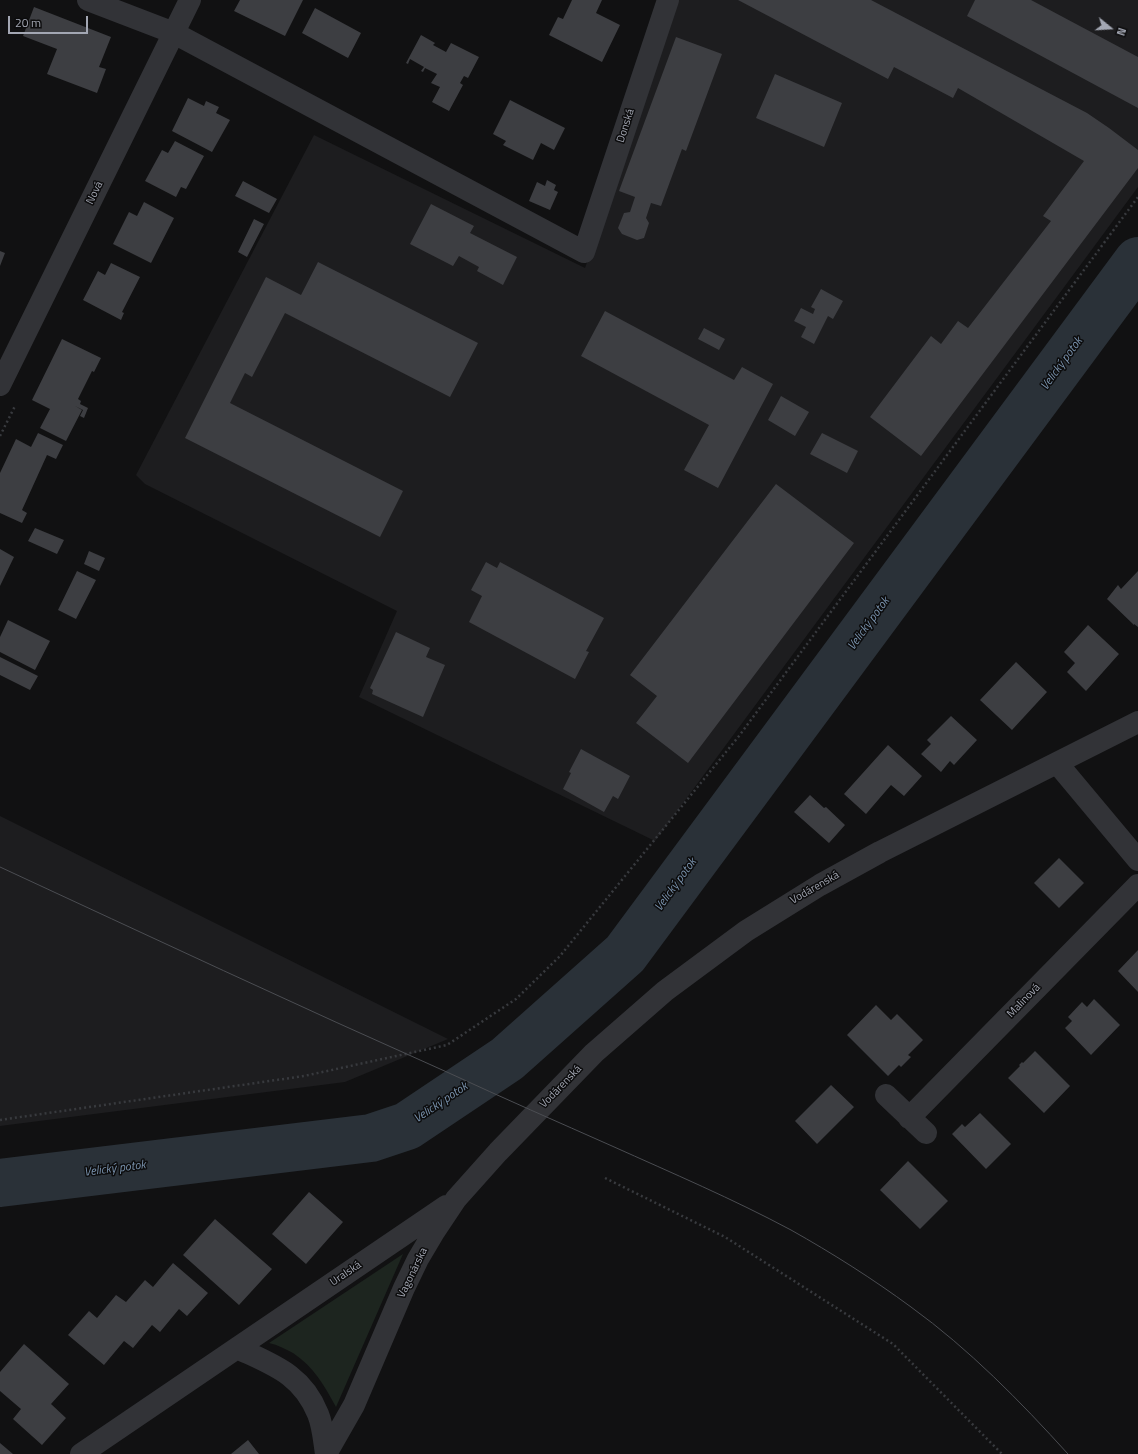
<!DOCTYPE html>
<meta charset="utf-8">
<style>
body{margin:0}
#map{position:relative;width:1138px;height:1454px;overflow:hidden;background:#111112;font-family:"Titillium Web",sans-serif}
canvas{display:block}
.north{position:absolute;left:1090px;top:8px;width:40px;height:40px;-webkit-text-stroke:3px #0c0c0d;paint-order:stroke;rotate:108deg;font-size:11px;font-weight:700;line-height:16px;text-align:center;color:#a3a7b3}
.north::after{content:'';display:block;margin:auto;width:14px;height:18px;background:#a3a7b3;clip-path:polygon(50% 0,100% 100%,50% 72%,0 100%)}
.scale{position:absolute;left:8px;top:16px;width:80px;height:18px;box-sizing:border-box;border:2px solid #a3a7b3;border-top:0;padding-left:5px;font-size:12px;line-height:14px;white-space:nowrap;color:#a3a7b3;-webkit-text-stroke:3px #0c0c0d;paint-order:stroke}
</style>
<div id="map">
<canvas width="1138" height="1454"></canvas>
<div class="north">N</div>
<div class="scale">20 m</div>
</div>
<script>
const ctx = document.querySelector('canvas').getContext('2d');
ctx.lineJoin = 'round';
function fill(path, color) { ctx.fillStyle = color; ctx.fill(path, 'evenodd'); }
function stroke(path, color, width, dash) { ctx.strokeStyle = color; ctx.lineWidth = width; ctx.lineCap = dash ? 'butt' : 'round'; ctx.setLineDash(dash || []); ctx.stroke(path); }
function drawText(font, color, halo, rows, align = 'center') {
  ctx.font = font + ' "Titillium Web",sans-serif'; ctx.lineWidth = 3; ctx.setLineDash([]); ctx.textBaseline = 'middle'; ctx.strokeStyle = halo; ctx.fillStyle = color; for (const [text, x, y, turn = 0] of rows) {
    ctx.save(); ctx.translate(x, y); ctx.rotate((+turn || 0) * Math.PI / 180); ctx.textAlign = isNaN(turn) ? turn : align; if (halo) ctx.strokeText(text, 0, 0); ctx.fillText(text, 0, 0); ctx.restore();
  }
}
fill(new Path2D(`
 M678,0H1138V187L655,841L359,697L397,611L145,484L136,475L314,135L585,268Z
 M0,816L448,1039L345,1082L0,1126Z`), '#1d1d1f');
fill(new Path2D(`
 M403,1254L336,1407C324,1385 314,1367 293,1353C285,1349 278,1345 269,1343Z`), '#1d251f');
stroke(new Path2D(`
 M0,1183L371,1138L407,1126L507,1059L625,954L1138,261`), '#2a3138', 48);
fill(new Path2D(`
 M240,0H303L285,36L234,11Z
 M572,0H602L596,13L620,25L602,62L549,35L558,17L563,19Z
 M738,0H871L1087,113L1109,128L1138,150V168L921,456L870,417L931,336L941,344L958,321L968,328L1051,221L1043,216L1084,161L958,88L953,98L894,67L888,79Z
 M975,0H1031L1138,57V108L967,16Z
 M34,7L111,37L99,67L106,69L97,93L47,74L57,49L23,36Z
 M315,8L361,33L348,58L302,33Z
 M421,35L435,43L433,45L446,52L451,43L479,57L468,78L464,76L460,83L463,85L449,111L432,102L440,87L431,83L437,74L425,68L423,72L421,71L424,67L410,59L408,64L406,63Z
 M676,37L722,54L686,151L682,149L661,206L651,203L646,218L649,223L644,238L637,240L622,234L618,228L624,213L630,212L635,197L619,191Z
 M775,74L842,103L824,147L756,118Z
 M188,98L204,106L206,101L219,107L216,113L230,120L212,152L172,131Z
 M510,100L565,128L554,150L541,143L533,160L503,145L506,141L493,134Z
 M175,141L204,156L186,189L181,187L176,197L145,181L162,150L168,153Z
 M547,180L556,185L554,190L558,192L550,210L529,201L537,182L545,186Z
 M243,181L277,199L269,213L235,196Z
 M144,202L174,218L151,263L113,244L129,212L137,216Z
 M431,204L474,226L470,233L517,257L503,285L477,271L479,267L459,256L453,266L410,244Z
 M254,219L264,224L247,257L238,252Z
 M0,251L5,253L0,266Z
 M318,262L478,343L450,397L285,313L252,377L245,373L230,403L403,491L380,537L185,438L266,277L301,295Z
 M111,263L140,277L122,312L124,313L121,320L83,300L98,271L105,275Z
 M821,289L843,301L833,319L828,316L814,344L801,337L806,327L794,321L801,308L813,314L815,309L811,307Z
 M605,311L734,380L742,367L773,384L718,488L684,470L709,425L581,356Z
 M704,328L725,339L719,350L698,339Z
 M62,339L101,358L94,372L92,371L78,399L81,401L80,404L88,408L84,418L80,416L83,410L75,406L82,410L66,441L40,428L50,409L32,400Z
 M781,396L809,412L795,436L768,420Z
 M38,433L63,445L56,459L47,455L22,510L27,513L22,523L0,513V473L16,439L31,447Z
 M822,433L858,451L847,473L810,454Z
 M776,484L854,543L688,763L636,723L657,696L630,675Z
 M35,528L64,540L57,554L28,541Z
 M0,549L14,557L0,586Z
 M89,551L105,558L99,571L84,564Z
 M486,562L497,568L500,562L604,618L586,651L589,652L575,679L469,622L482,596L471,590Z
 M77,571L96,580L76,619L58,610Z
 M1138,571V627L1134,624V625L1107,599L1118,585L1121,589Z
 M8,620L50,641L35,670L0,652V637Z
 M1088,625L1119,654L1086,691L1067,672L1075,663L1064,652Z
 M396,632L430,648L426,657L445,665L423,717L372,694L373,690L370,688Z
 M0,657L38,676L30,690L0,675Z
 M1016,662L1047,692L1012,730L980,700Z
 M951,716L977,740L954,765L950,761L941,772L921,754L931,744L927,740Z
 M888,745L922,776L904,796L891,785L866,814L844,794Z
 M581,749L630,776L618,799L613,796L604,812L563,789L571,773L569,772Z
 M810,795L824,808L826,807L845,825L829,843L794,812Z
 M1059,858L1084,883L1059,908L1034,883Z
 M1138,950V992L1118,971Z
 M1094,999L1120,1025L1091,1055L1065,1028L1072,1021L1068,1017L1082,1002L1087,1007Z
 M876,1005L891,1020L897,1014L923,1040L908,1055L911,1057L901,1067L899,1065L888,1076L847,1035Z
 M1035,1051L1070,1086L1044,1113L1008,1078L1020,1066L1019,1065L1022,1062L1023,1063Z
 M831,1085L854,1107L817,1144L795,1121Z
 M980,1113L1011,1144L986,1169L952,1134L962,1124L965,1127Z
 M908,1161L948,1201L920,1229L880,1190Z
 M309,1192L343,1222L306,1264L272,1234Z
 M215,1219L272,1269L239,1305L183,1255Z
 M173,1263L208,1293L187,1316L179,1309L160,1332L152,1325L133,1348L124,1341L104,1365L68,1335L89,1311L97,1318L116,1295L126,1302L145,1280L153,1287Z
 M24,1344L69,1384L51,1404L66,1418L42,1445L13,1419L21,1409L0,1391V1372Z
 M248,1440L259,1454H231Z
 M0,1443L13,1454H0Z`), '#3d3e42');
stroke(new Path2D(`
 M0,436L15,406
 M0,1120L304,1076L447,1045L516,999L560,956L739,736L1138,197
 M605,1178L725,1237L893,1344L1002,1454`), '#383a3e', 2.5, [2, 3]);
stroke(new Path2D(`
 M88,0L174,33L584,252L668,0
 M0,385L190,0
 M1057,763L1138,860
 M886,1095L926,1133
 M909,1118L1138,885
 M237,1348C273,1365 302,1374 318,1414C323,1426 324,1441 326,1454
 M81,1454L446,1206
 M326,1454L354,1405L404,1288L418,1259L434,1232L456,1199L498,1152L594,1053L665,991L746,931L820,885L880,852L1138,722`), '#323337', 22);
stroke(new Path2D(`
 M0,867C149,936 298,1006 449,1073C503,1098 558,1122 612,1146C672,1173 733,1199 791,1230C832,1253 873,1279 911,1307C969,1349 1020,1401 1068,1454`), '#4b4d52', 1);
drawText('11px', '#a3a7b3', '#0c0c0d', [
 ["Donská",626,126,-72],
 ["Nová",95,193,-64],
 ["Vodárenská",815,888,-30],
 ["Malinová",1024,1001,-46],
 ["Vodárenská",561,1087,-46],
 ["Vagonárska",413,1273,-64],
 ["Uralská",346,1274,-34]
]);
drawText('italic 12px', '#7a93ae', '#0c0c0d', [
 ["Velický potok",1062,364,-54],
 ["Velický potok",869,624,-54],
 ["Velický potok",676,885,-54],
 ["Velický potok",441,1103,-34],
 ["Velický potok",115,1169,-7]
]);
</script>
